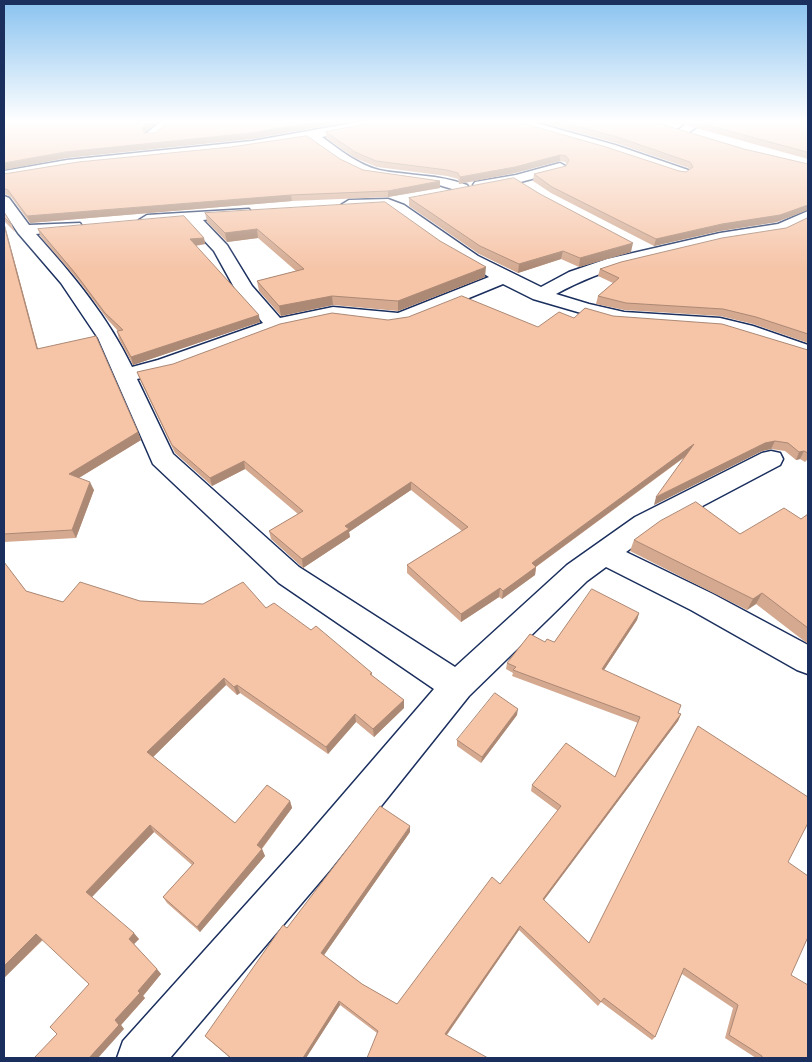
<!DOCTYPE html>
<style>
body{margin:0}
#map{position:relative;width:812px;height:1062px;overflow:hidden;background:#fff;font-family:Sriracha,sans-serif}
canvas{display:block}
.frame{position:absolute;inset:0;border:5px solid #1b2f5e;pointer-events:none}
</style>
<div id="map">
<canvas width="812" height="1062"></canvas>
<div class="frame"></div>
</div>
<script>
const ctx = document.querySelector('canvas').getContext('2d');
ctx.lineJoin = 'round';
function stroke(path, color, width, dash) { ctx.strokeStyle = color; ctx.lineWidth = width; ctx.lineCap = dash ? 'butt' : 'round'; ctx.setLineDash(dash || []); ctx.stroke(path); }
function fill(path, color) { ctx.fillStyle = color; ctx.fill(path, 'evenodd'); }
const street = new Path2D(`
 M4,121H13L8,128L4,129Z
 M162,121H176L156,137H146L145,134Z
 M364,121H387L381,125L322,137C339,149 358,165 379,170C409,176 438,174 467,185L469,188L462,192L439,185L389,180L364,174L347,166L308,140C207,158 104,161 4,179V171L67,160L252,141Z
 M509,121H529L615,145L688,170L690,173L683,177L678,176L605,151L511,124Z
 M690,121H704L687,134H679L677,131Z
 M560,163L567,167L565,170L517,183L480,189L473,185L475,182L516,175Z
 M4,196L9,198L29,225L80,223L82,226L80,229L36,234C73,275 108,317 132,367L158,360L263,323L235,289L214,251L186,221L141,223L139,220L147,215L249,209L251,212L249,215L203,220L227,245L252,286L280,318L333,307L398,313L489,277L441,248L392,211L386,209L344,208L341,205L349,200L388,199L404,205L478,256L541,287L569,272L607,259L720,233L778,224L808,211V222C779,236 751,237 720,243C665,253 605,267 556,294L589,304L624,312L720,318L753,326L808,345V358L720,330L612,322L533,299L503,284L408,323L388,326L333,319L280,330L174,370L137,379L173,454L299,567L455,667L567,565L635,517L762,453L771,451L780,453L783,459L780,465L655,531L626,552L713,594L808,645V674L797,670L691,610L606,567L587,581L469,696L330,870L170,1058H117L123,1041L302,842L434,689L279,583L153,464L98,338L61,283L18,233L4,212Z`);
stroke(street, '#1b2f5e', 3);
fill(street, '#fff');
fill(new Path2D(`
 M515,121L679,171L686,172L690,170L689,168L616,143L536,121H651L777,222L720,231L654,246L551,193L533,181L534,174L566,166L567,164L565,162L560,161L515,173L459,184L458,179L447,176L377,167L355,158L326,138V132Z
 M671,121H808V159Z
 M340,159L363,170L440,181V188L388,197L292,201L30,223L11,197L5,194L4,195V174Z
 M409,198L631,252L579,267L561,259L518,273L479,254L409,206Z
 M4,212L12,225L15,232L4,221Z
 M205,213L485,277L398,311L333,305L281,316L259,291L257,281L296,271L258,238L227,242L207,222Z
 M808,218V343L753,324L720,316L624,310L596,304L598,296L613,283L598,276L600,269L786,228Z
 M4,222L38,349L138,432L141,440L79,478L94,490L76,538L4,542Z
 M38,229L204,238L205,244L196,246L260,322L133,365L119,339L117,331H118L108,320L78,280L40,236Z
 M613,316L808,350V459L805,462L800,459L796,460L785,451L771,449L762,451L654,505L685,457L536,567L535,575L502,599L499,597L461,622L407,573V565L462,531L411,490L349,532L350,537L303,568L271,539L269,531L298,514L245,469L212,486L175,453L140,380L137,372L388,320L538,327L574,318Z
 M808,514V644L756,604L747,610L630,551L634,540L740,534L801,519Z
 M4,562L26,591L63,602L140,601L266,608L311,630L372,673V676L404,700V708L374,737L356,722L328,754L240,693L237,695L226,685L153,757L235,823L290,801L292,808L262,849L265,856L200,932L167,903L163,897L192,865L154,832L92,897L139,939L134,944L161,974L143,996L145,998L121,1025L124,1029L57,1034L89,984L43,940L4,978Z
 M639,613L637,620L604,670L681,714L678,721L544,900L589,943L788,862L791,975L808,1058H756L725,1038L733,1008L682,974L655,1037L652,1040L601,1002L598,1006L519,930L447,1035L377,1033L340,1005L306,1058H230L208,1039L205,1036L287,928L410,832L324,955L362,984L397,1004L500,884L558,811L531,791L532,785L615,777L638,723L512,676L513,673L506,669L507,663L545,642H554Z
 M517,715L481,763L457,746V740Z`), '#d4a990');
fill(new Path2D(`
 M150,121H159L143,133L142,128Z
 M320,121H353L252,139L67,158L4,170V163L65,152Z
 M560,155V161L515,173L459,184L460,177Z
 M440,181V188L388,197V191Z
 M291,195L292,201L30,223L27,216Z
 M808,205V210L777,222L720,231L654,246L656,239Z
 M4,222L40,357L37,349L4,225Z
 M257,229L258,238L227,242L225,233Z
 M204,238L205,244L191,246L190,239Z
 M633,243L631,252L579,267L580,258Z
 M563,251L561,259L518,273L519,264Z
 M486,267L485,277L398,311V301Z
 M332,296L333,305L281,316L279,306Z
 M259,315L260,322L133,365L131,357Z
 M138,432L141,440L72,482L69,474Z
 M775,441L771,449L762,451L654,505L656,497L765,443Z
 M694,444L691,452L530,571L536,567L535,575L502,599L503,591L532,563Z
 M804,451L800,459L796,460L799,452Z
 M244,461L245,469L212,486L210,478Z
 M90,482L94,490L76,538L72,530Z
 M411,482V490L349,532L350,537L303,568L302,559L345,526Z
 M500,588L499,597L461,622V614Z
 M762,593L756,604L747,610L753,599Z
 M639,613L637,620L600,676L602,669Z
 M224,678L226,685L151,759L147,752Z
 M237,685L240,693L237,695L234,687Z
 M404,700V708L374,737L373,729Z
 M518,709L517,715L481,763L482,757Z
 M355,714L356,722L328,754L326,747Z
 M681,714L678,721L541,904L543,899Z
 M290,801L292,808L259,852L257,845Z
 M150,825L154,832L91,898L86,892Z
 M410,826V832L322,958L321,953Z
 M262,849L265,856L200,932L197,927Z
 M520,926L519,930L445,1037V1034Z
 M134,933L139,939L134,944L129,939Z
 M36,934L43,939L4,978V966Z
 M157,969L161,974L143,996L145,998L121,1025L124,1029L98,1058H89L115,1020L138,991Z
 M339,1001L340,1005L306,1058H303Z`), '#ac8975');
const building = new Path2D(`
 M9,121H150L142,128L144,133H155L170,121H320L251,133L65,152L4,163V124L8,123Z
 M381,121H515L606,147L679,171L686,172L693,167L690,162L617,137L558,121H651L744,149L808,164V205L780,215L722,224L656,239L552,187L534,174L566,166L569,160L566,156L560,155L515,167L460,177L458,173L447,170L376,161L355,152L326,132Z
 M693,121H808V152Z
 M307,136L340,159L363,170L440,181L388,191L291,195L27,216L8,190L4,188V174L78,162L231,147Z
 M514,178L540,194L633,243L580,258L563,251L519,264L480,246L409,198Z
 M385,202L440,241L486,267L398,301L332,296L279,306L257,281L304,269L257,229L225,233L205,213Z
 M4,212L12,225L4,217Z
 M184,216L204,238L190,239L259,315L131,357L117,331L123,330L105,313L75,273L38,229Z
 M808,218V334L756,317L723,309L626,303L598,296L619,278L600,269L621,262L722,238L786,228Z
 M4,225L37,349L96,336L138,432L69,474L90,482L72,530L4,534Z
 M462,296L538,327L559,312L574,318L585,308L613,316L722,324L808,350V390L807,391H808V453L804,451L799,452L788,443L775,441L765,443L656,497L694,444L532,563L536,567L503,591L500,588L461,614L407,565L468,527L411,482L345,526L349,529L302,559L269,531L303,511L244,461L210,478L172,445L137,372L173,364L280,324L332,313L388,320L408,317Z
 M696,502L740,534L784,508L801,519L808,514V628L762,593L753,599L634,540L660,521Z
 M4,562L26,591L63,602L80,582L140,601L203,604L243,582L266,608L274,603L311,630L316,626L372,673L370,674L404,700L373,729L355,714L326,747L237,685L234,687L224,678L147,752L235,823L267,785L290,801L257,845L262,849L197,927L163,897L194,863L150,825L86,892L134,933L129,939L157,969L138,991L140,993L115,1020L119,1025L89,1058H34L57,1034L50,1027L89,984L36,934L4,966Z
 M592,589L639,613L602,669L681,705L678,713L681,714L543,899L589,943L698,726L808,797V823L788,862L808,876V937L791,975L808,985V1058H762V1056L729,1035L738,1005L684,968L655,1037L604,998L601,1002L520,926L445,1034L488,1058H367L378,1031L339,1001L303,1058H231L205,1036L283,925L287,928L380,806L410,826L321,953L362,984L397,1004L492,877L500,884L561,806L532,785L566,743L615,777L640,717L513,670L516,667L507,663L530,634L545,642L547,639L554,642Z
 M495,693L518,709L482,757L457,740Z`);
fill(building, '#f6c4a7');
stroke(building, '#ac8975', 1);
const sky = ctx.createLinearGradient(0, 0, 0, 270);
sky.addColorStop(0, '#89c2f0');
sky.addColorStop(0.45, '#fff');
sky.addColorStop(1, '#ffffff00');
ctx.fillStyle = sky;
ctx.fillRect(0, 0, 812, 270);
</script>
